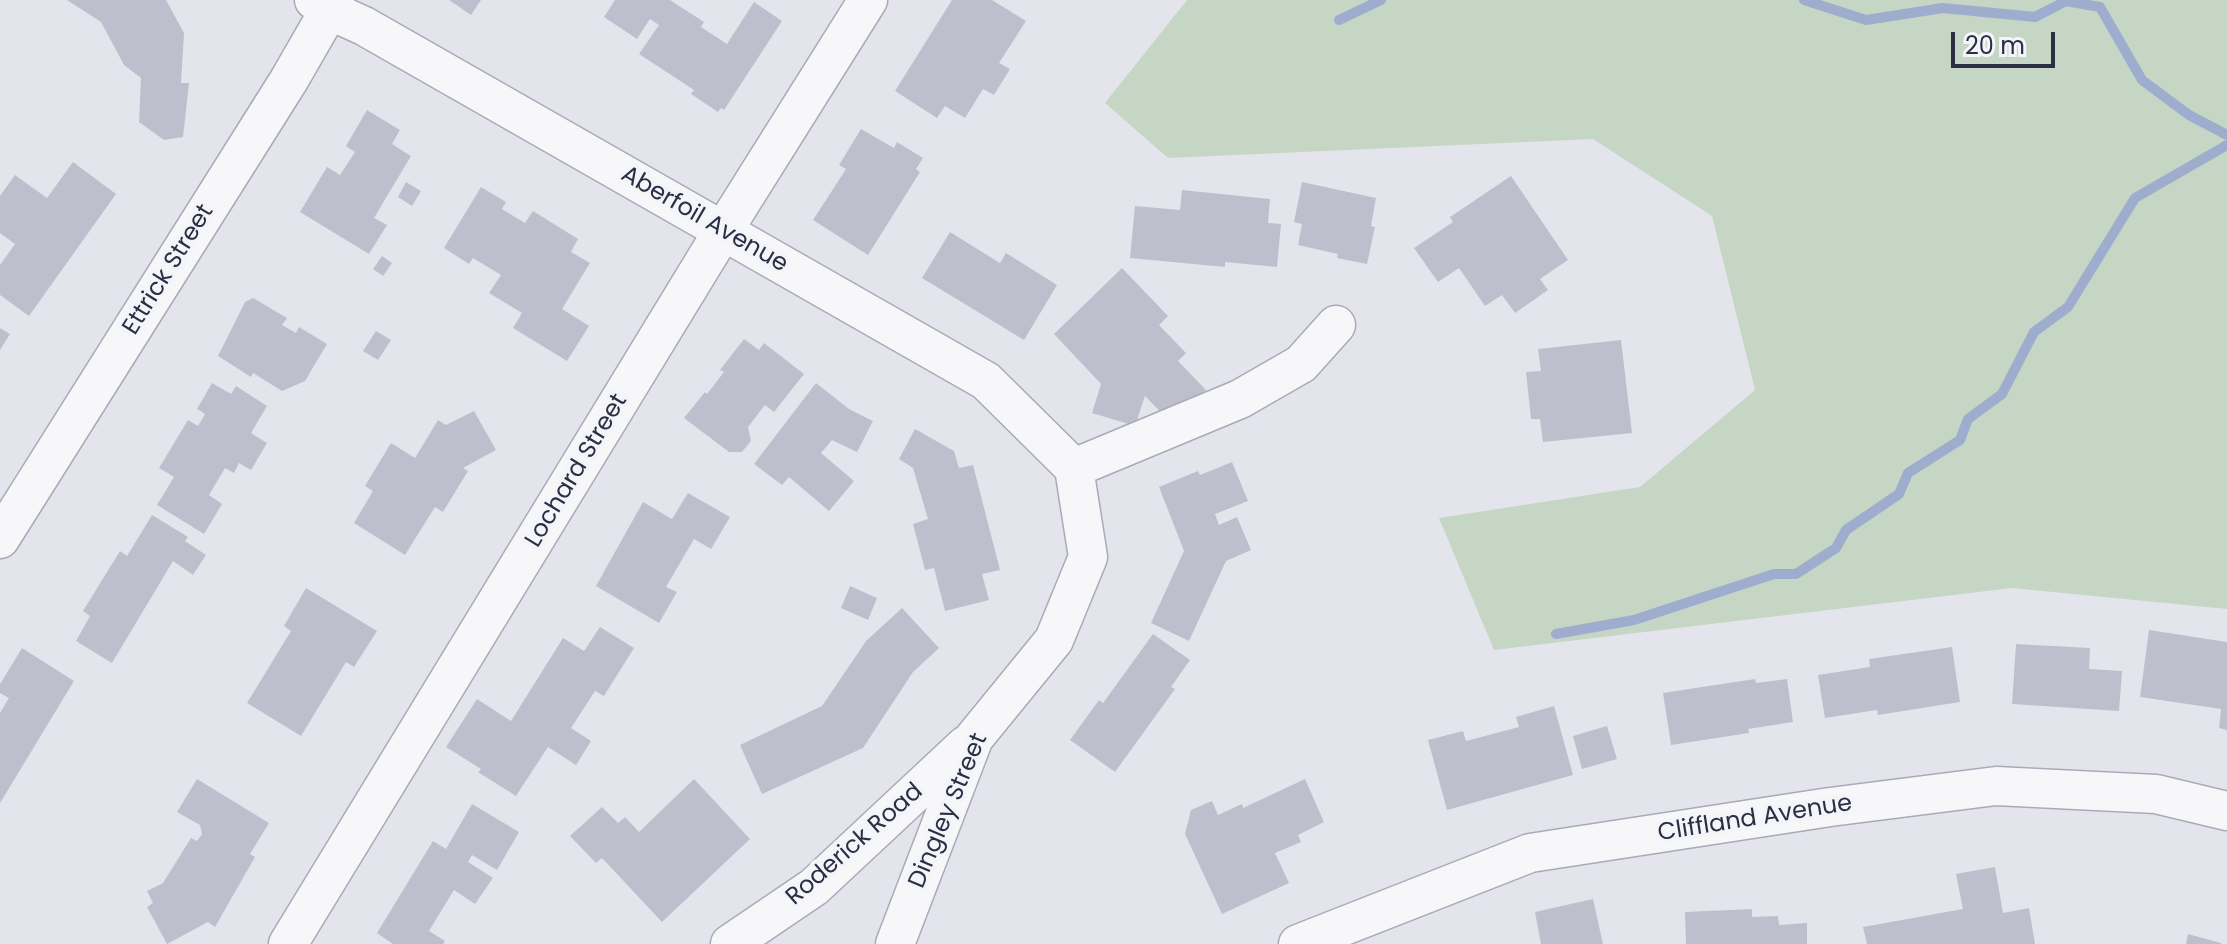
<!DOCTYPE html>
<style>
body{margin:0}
#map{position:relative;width:2227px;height:944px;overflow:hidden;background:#e4e5ec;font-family:Poppins,sans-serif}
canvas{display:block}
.scale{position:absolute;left:1951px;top:32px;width:104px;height:36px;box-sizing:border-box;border:4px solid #2a2f45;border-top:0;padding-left:10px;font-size:24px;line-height:28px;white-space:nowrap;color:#2a2f45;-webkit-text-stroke:6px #f4f5f9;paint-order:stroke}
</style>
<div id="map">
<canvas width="2227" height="944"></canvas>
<div class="scale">20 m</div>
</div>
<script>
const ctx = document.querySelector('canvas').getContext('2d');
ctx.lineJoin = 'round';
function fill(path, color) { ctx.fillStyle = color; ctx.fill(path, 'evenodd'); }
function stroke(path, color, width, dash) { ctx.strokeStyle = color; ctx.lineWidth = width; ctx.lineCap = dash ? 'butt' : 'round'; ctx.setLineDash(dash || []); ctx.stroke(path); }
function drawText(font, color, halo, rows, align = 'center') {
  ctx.font = font + ' Poppins,sans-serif'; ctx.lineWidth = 8; ctx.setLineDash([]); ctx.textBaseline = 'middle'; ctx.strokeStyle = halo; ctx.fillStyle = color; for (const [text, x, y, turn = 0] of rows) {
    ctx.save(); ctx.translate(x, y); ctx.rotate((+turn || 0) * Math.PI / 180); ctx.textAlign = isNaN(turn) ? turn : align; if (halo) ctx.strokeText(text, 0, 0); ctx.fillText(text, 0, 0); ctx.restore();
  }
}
fill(new Path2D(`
 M1187,0H2227V609L2012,588L1494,650L1439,518L1640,487L1755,390L1712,216L1593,139L1168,158L1105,103Z`), '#c6d6c4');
stroke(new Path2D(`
 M1804,0L1866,20L1943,8L2035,17L2066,1L2100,7L2142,80L2189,115L2227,135
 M1339,20L1381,0
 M1556,634L1634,620L1774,574H1796L1836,548L1846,530L1899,494L1908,473L1960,440L1968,419L2002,394L2034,332L2068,307L2135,198L2227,145`), '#9eaccd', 10);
fill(new Path2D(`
 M67,0H166L184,33L181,83H189L183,137L164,140L139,122L141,78L124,65L101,22Z
 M449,0H481L471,15Z
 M615,0H670L704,22L701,27L727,44L754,2L782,21L724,110L721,108L718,112L691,94L694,90L639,54L659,25L650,19L637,39L604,17Z
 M952,0H992L1026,21L999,63L1010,69L994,95L983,89L965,118L945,106L937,118L895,91Z
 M367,110L400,130L392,144L411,156L374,218L387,225L369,254L300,212L327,167L340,175L355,152L346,146Z
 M861,129L894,148L897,142L923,158L916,169L920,172L868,255L813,220L846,169L839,165Z
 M73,162L116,194L29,316L0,295V265L15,244L0,233V196L15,175L47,198Z
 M1511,176L1568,260L1540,279L1548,290L1515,313L1502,295L1485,306L1459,268L1438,282L1414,248L1453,222L1450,217Z
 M406,182L421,191L412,206L398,197Z
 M1302,182L1376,198L1371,226L1375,227L1367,264L1337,258L1338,254L1298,245L1302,224L1294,222Z
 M481,187L506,202L502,209L525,223L533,211L578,239L571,252L590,263L562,309L589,326L567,361L513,328L522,313L489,293L501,275L473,258L469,264L444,248Z
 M1182,190L1270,199L1268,223L1281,224L1277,267L1225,262V267L1130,258L1135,206L1180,210Z
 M950,232L1000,263L1006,253L1057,285L1024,340L922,278Z
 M382,256L392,263L383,276L373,269Z
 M1122,268L1168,316L1159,325L1186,353L1178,361L1206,390L1171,423L1145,396L1135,426L1092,413L1101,384L1054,334Z
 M253,298L287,318L282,325L296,333L299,327L327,344L305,381L282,391L253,373L251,377L218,356L245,302Z
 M0,328L10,334L0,350Z
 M376,331L391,340L378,360L363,351Z
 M744,339L759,350L764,343L804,374L774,412L765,405L748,427L751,441L742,452H729L684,418L705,392L707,394L724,372L720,370Z
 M1621,340L1632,433L1543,442L1540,419H1531L1526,372L1541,371L1538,349Z
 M212,383L231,394L236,386L267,406L251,433L267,443L251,470L239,463L234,473L225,468L209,495L222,504L204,534L157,505L174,477L159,468L188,420L198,426L205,414L197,409Z
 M816,383L849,409L873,421L857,452L832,440L821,453L854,481L829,511L789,477L782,485L754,464Z
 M474,411L496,450L463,468L468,471L443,512L435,507L405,555L354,523L373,491L365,486L391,443L415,458L438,420L446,425Z
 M915,429L954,451L959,468L973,465L1000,570L982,574L989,600L945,611L934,568L925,570L913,524L928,519L913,468L899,459Z
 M1232,462L1248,501L1215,514L1219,525L1237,517L1251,550L1226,561L1189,641L1151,623L1184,551L1159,487L1198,471L1200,475Z
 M688,493L730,517L711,549L694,539L666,587L677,592L659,623L596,586L643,502L672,519Z
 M152,515L188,537L185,541L206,555L193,575L173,561L112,663L76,641L90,616L83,611L120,551L127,556Z
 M850,586L877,598L868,620L841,608Z
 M306,588L377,631L354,667L346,662L301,736L247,703L291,631L284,626Z
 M902,608L939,648L913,672L863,748L762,794L740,745L822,706L866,641Z
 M600,627L634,648L604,696L595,691L571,728L591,741L576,765L548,747L516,796L478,772L481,769L446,747L477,699L511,721L563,638L584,651Z
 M2149,630L2227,642V730L2219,728L2221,709L2140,697Z
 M1153,634L1190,660L1171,687L1175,689L1115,772L1070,740L1099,700L1103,703Z
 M2016,644L2090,648L2089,669L2122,671L2119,711L2012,704Z
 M1952,647L1960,702L1878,715L1877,710L1825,718L1818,675L1870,667L1869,659Z
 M22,648L74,681L0,803V713L9,698L0,693V684Z
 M1755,679L1756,683L1787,679L1793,722L1748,729L1749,733L1671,745L1663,693Z
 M1554,706L1573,775L1447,810L1428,740L1463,731L1466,741L1519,727L1516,717Z
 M1607,726L1617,759L1582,769L1573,736Z
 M197,779L269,823L250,854L255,857L215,927L208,922L167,944L147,907L153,903L147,891L163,883L191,838L197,841L202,834L200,825L177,812Z
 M694,779L750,839L662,922L602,858L596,863L570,836L602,807L618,823L625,817L639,832Z
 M1305,779L1324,822L1298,835L1301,842L1275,853L1289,883L1222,914L1185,834L1191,810L1212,801L1218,815L1242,804L1243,808Z
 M472,804L519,832L497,870L472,855L468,862L493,878L475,904L454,890L429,931L445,941L443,944H393L377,933L433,841L446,849Z
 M1995,867L2003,913L2029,908L2035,944H1867L1863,927L1963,909L1956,874Z
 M1593,899L1603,944H1541L1535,912Z
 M1752,909V917L1778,916L1779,925L1807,923V944H1686L1685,912Z
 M2188,934L2221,943V944H2186Z`), '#bdc0cc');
const minor = new Path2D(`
 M314,0L329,10L364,26L986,381L1074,468
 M1074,468L1240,399L1301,364L1336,325
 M0,539L289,80L335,0
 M288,944L723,231L868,0
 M730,944L814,887L966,745
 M895,944L974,738L1054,640L1088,557L1074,468
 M1298,944L1530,853L1830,807L1996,786L2156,794L2227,811`);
stroke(minor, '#a8abb7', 41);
stroke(minor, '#f7f7fa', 38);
drawText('24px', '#2a2f45', '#f4f5f9', [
 ["Aberfoil Avenue",704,220,30],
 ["Ettrick Street",169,270,-58],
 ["Lochard Street",577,471,-59],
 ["Dingley Street",949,811,-67],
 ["Cliffland Avenue",1755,819,-9],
 ["Roderick Road",855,845,-41]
]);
</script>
